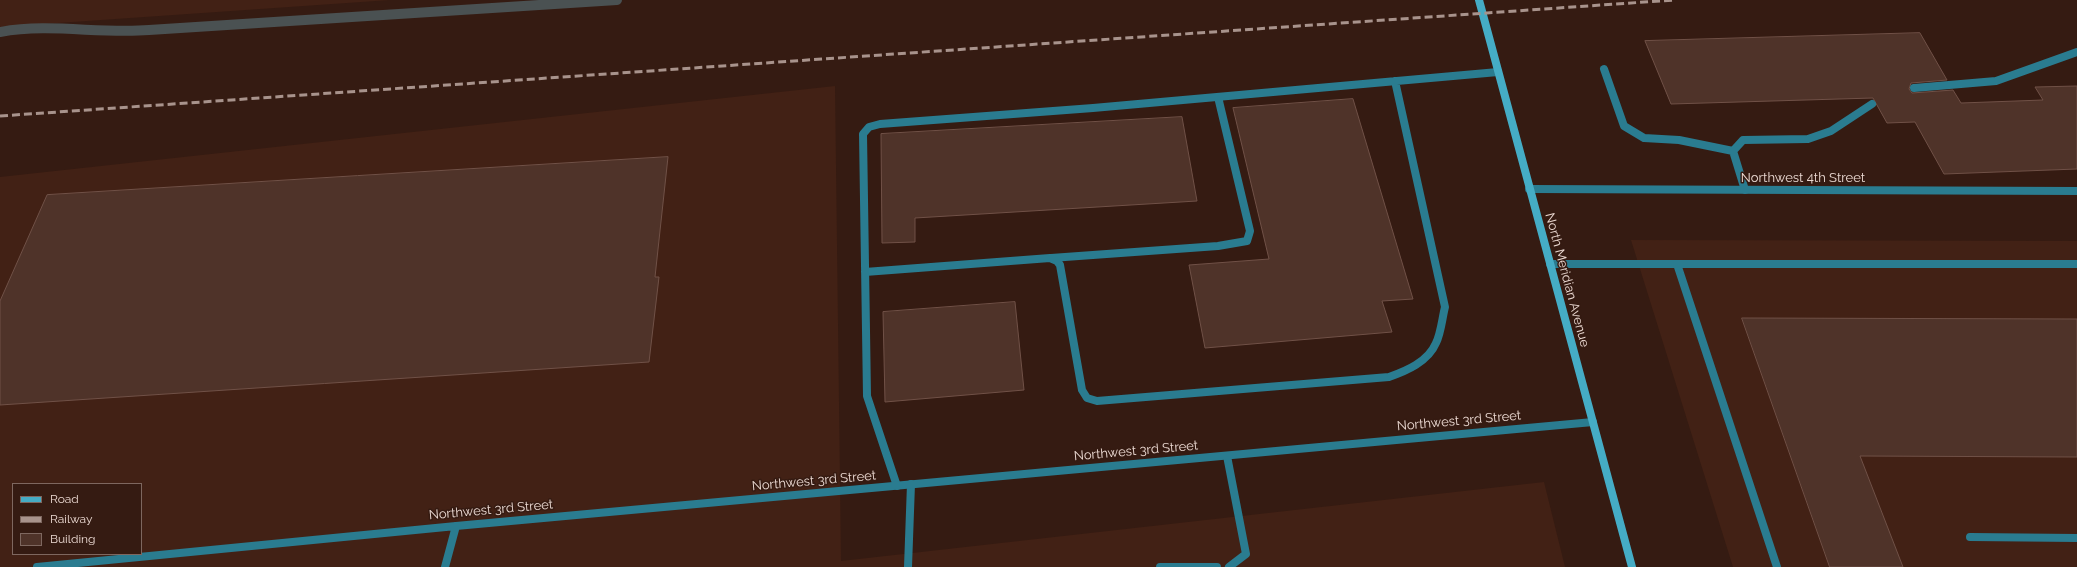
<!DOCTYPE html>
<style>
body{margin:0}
#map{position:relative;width:2077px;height:567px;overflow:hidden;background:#351b12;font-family:Raleway,sans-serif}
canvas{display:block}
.legend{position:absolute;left:12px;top:483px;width:130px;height:72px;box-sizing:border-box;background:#351b12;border:1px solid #7e675f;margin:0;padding:5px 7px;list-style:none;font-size:12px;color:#ecdad3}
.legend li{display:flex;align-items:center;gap:8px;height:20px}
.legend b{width:20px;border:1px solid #7e675f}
</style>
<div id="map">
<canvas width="2077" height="567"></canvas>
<ul class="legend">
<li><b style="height:5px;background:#45acc5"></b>Road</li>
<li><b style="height:5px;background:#a8938c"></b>Railway</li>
<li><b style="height:11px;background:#4f3329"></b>Building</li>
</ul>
</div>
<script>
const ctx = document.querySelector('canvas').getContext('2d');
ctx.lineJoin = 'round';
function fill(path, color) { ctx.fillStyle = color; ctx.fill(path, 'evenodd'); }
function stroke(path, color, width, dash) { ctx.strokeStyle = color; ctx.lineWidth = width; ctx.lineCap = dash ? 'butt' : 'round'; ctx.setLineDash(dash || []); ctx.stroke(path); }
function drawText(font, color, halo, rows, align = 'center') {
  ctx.font = font + ' Raleway,sans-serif'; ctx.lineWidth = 3; ctx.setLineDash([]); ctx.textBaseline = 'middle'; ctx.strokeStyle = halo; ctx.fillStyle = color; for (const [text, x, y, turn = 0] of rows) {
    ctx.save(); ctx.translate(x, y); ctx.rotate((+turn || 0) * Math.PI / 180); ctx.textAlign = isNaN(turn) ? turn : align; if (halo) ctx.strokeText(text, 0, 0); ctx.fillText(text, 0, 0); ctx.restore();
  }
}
fill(new Path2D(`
 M0,0H390L0,27Z
 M835,86L841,561L1544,482L1565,567H0V177ZM13,484H141V554H13Z
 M1631,240L2077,241V567H1733Z`), '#422115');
stroke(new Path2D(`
 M0,32C50,23 99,34 149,30C305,20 461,10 617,0`), '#4a5152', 10);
const building = new Path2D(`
 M1920,33L1947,80L1911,83L1909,89L1912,93L1953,90L1961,103L2043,100L2035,87L2077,86V169L1944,174L1915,122L1887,123L1873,98L1671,104L1645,41Z
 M1353,99L1413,299L1382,301L1392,332L1205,348L1189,265L1269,259L1233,108Z
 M1182,117L1197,201L915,218V242L882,243L881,134Z
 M668,157L655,277H659L649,362L0,405V301L47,195Z
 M1015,302L1024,390L885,402L883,312Z
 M1742,318L2077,319V457L1860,456L1903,567H1830Z`);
fill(building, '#4f3329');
stroke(building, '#705147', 1);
stroke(new Path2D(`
 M1604,69L1624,126L1644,138L1679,140L1733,151
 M1914,88L1996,81L2077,52
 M1745,190L1733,151L1743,140L1808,139L1831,131L1872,104
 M1051,258L1218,246L1247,241L1250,231L1218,97
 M1550,264H2077
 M1677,264L1777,567
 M865,272L1050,258L1057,261L1060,265L1082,390L1087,398L1097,401L1389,377C1406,371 1428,362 1436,343C1441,333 1442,319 1445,307L1395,81
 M1227,456L1246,554L1229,567
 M897,486L867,396L863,134L869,127L880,124L1093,108L1498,72
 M1970,537L2077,538
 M908,567L911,484
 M1160,567H1217`), '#2a7c90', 8);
stroke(new Path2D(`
 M1529,189L2077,191
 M37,567L456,526L1593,422
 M445,567L456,526`), '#2a7c90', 8);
stroke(new Path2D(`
 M1479,0L1632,567`), '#45acc5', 8);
stroke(new Path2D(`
 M0,116L1674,0`), '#a8938c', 3, [8, 4]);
drawText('13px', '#ecdad3', '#351b12', [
 ["Northwest 4th Street",1803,178],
 ["North Meridian Avenue",1567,280,75],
 ["Northwest 3rd Street",1459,421,-5],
 ["Northwest 3rd Street",1136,451,-5],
 ["Northwest 3rd Street",814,481,-5],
 ["Northwest 3rd Street",491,510,-5]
]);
</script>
